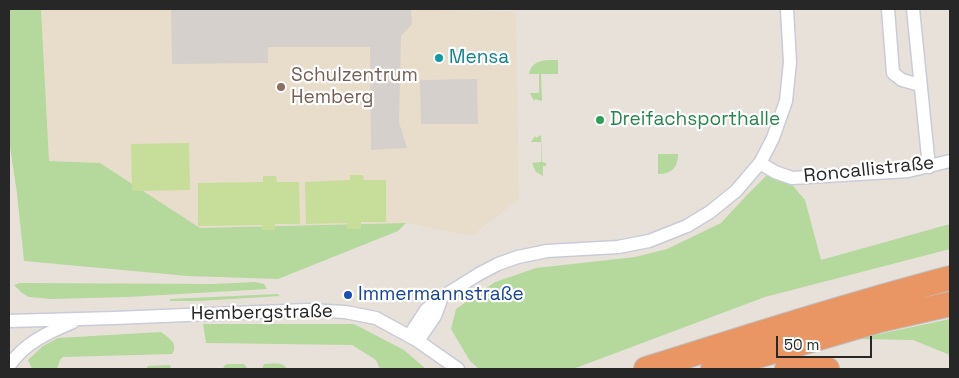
<!DOCTYPE html>
<meta charset="utf-8">
<style>
body{margin:0}
#map{position:relative;width:959px;height:378px;overflow:hidden;background:#e8e1da;font-family:"Space Grotesk",sans-serif}
canvas{display:block}
.frame{position:absolute;inset:0;border:10px solid #272727;pointer-events:none}
.scale{position:absolute;left:776px;top:336px;width:96px;height:22px;box-sizing:border-box;border:2px solid #272727;border-top:0;padding-left:6px;font-size:15px;line-height:18px;white-space:nowrap;color:#272727;-webkit-text-stroke:4px #fff;paint-order:stroke}
</style>
<div id="map">
<canvas width="959" height="378"></canvas>
<div class="frame"></div>
<div class="scale">50 m</div>
</div>
<script>
const ctx = document.querySelector('canvas').getContext('2d');
ctx.lineJoin = 'round';
function fill(path, color) { ctx.fillStyle = color; ctx.fill(path, 'evenodd'); }
function stroke(path, color, width, dash) { ctx.strokeStyle = color; ctx.lineWidth = width; ctx.lineCap = dash ? 'butt' : 'round'; ctx.setLineDash(dash || []); ctx.stroke(path); }
function drawText(font, color, halo, rows, align = 'center') {
  ctx.font = font + ' "Space Grotesk",sans-serif'; ctx.lineWidth = 4.5; ctx.setLineDash([]); ctx.textBaseline = 'middle'; ctx.strokeStyle = halo; ctx.fillStyle = color; for (const [text, x, y, turn = 0] of rows) {
    ctx.save(); ctx.translate(x, y); ctx.rotate((+turn || 0) * Math.PI / 180); ctx.textAlign = isNaN(turn) ? turn : align; if (halo) ctx.strokeText(text, 0, 0); ctx.fillText(text, 0, 0); ctx.restore();
  }
}
fill(new Path2D(`
 M41,9H438L439,10L516,12L519,199L472,236L406,223L200,228L100,163L49,161Z`), '#e8ddcb');
fill(new Path2D(`
 M9,9H41L49,161L100,163L200,228L406,223L398,231L278,279L188,276L24,261L17,193L9,140Z
 M558,60V74H541L542,101L535,99L534,101L530,93H539V74H529C532,59 546,60 558,60Z
 M541,135L542,162L546,163V166H543V176L536,172L532,163L541,162V142H531L535,136L536,138Z
 M658,154H678C678,167 672,174 658,174Z
 M776,166L805,200L821,260L950,224V249L765,297L573,369H479L470,361L451,329L456,309L495,282L536,268L635,257L667,249L721,223L745,197Z
 M255,282L264,284L267,289L128,297L51,299L29,297L22,293L14,285L20,283L212,284Z
 M277,294L280,296L200,301H170V299Z
 M950,319V355L913,340L856,339Z
 M203,324H354L404,350L426,369H380L376,360L352,345L206,343Z
 M161,332C169,338 179,344 172,354L63,357L60,360L57,369H32L28,360L43,346L58,338Z
 M227,364H244L248,369H223L224,366Z
 M264,364C271,364 284,361 287,369L278,368L262,369Z
 M170,365L171,369H146L148,366Z`), '#b5d89d');
fill(new Path2D(`
 M189,143L190,190L132,191L131,144Z
 M350,175H363L364,180H386V222H361V229H347V223L306,224L305,182L350,180Z
 M263,176H276L277,182H299L300,224H275V230H262V225L198,226V183L263,182Z`), '#c6de9a');
fill(new Path2D(`
 M171,9H411L412,24L401,36L399,122L407,148L371,150L370,47H268V63L172,64Z
 M477,79L478,124H421L420,80Z`), '#d5d0cc');
const street = new Path2D(`
 M888,9L893,73L902,80L920,85
 M913,9L929,167
 M760,163L775,172L792,178L908,171L950,161
 M9,321L114,318L308,310L345,312L376,318L418,341L458,369
 M409,336L426,310L442,297L479,274L498,264L518,257L547,251L618,247L649,241L687,226L710,212L736,191L760,163L773,138L786,101L790,62L787,9
 M418,341L435,316L442,297
 M9,366C24,343 49,332 73,322`);
const highway = new Path2D(`
 M646,369C747,337 848,305 950,278
 M713,369L880,320L950,304
 M787,369H827`);
stroke(street, '#c9ccd7', 15);
stroke(highway, '#bebebe', 26);
stroke(street, '#fff', 12);
stroke(highway, '#e99564', 24);
for (const [x, y, r, color] of [
 [439,58,5,"#0f9aa8"],
 [281,87,5,"#8d6e63"],
 [600,120,5,"#2e9e5b"],
 [348,295,5,"#1a4fb4"]
]) { const dot = new Path2D(); dot.arc(x, y, r, 0, 2 * Math.PI); ctx.fillStyle = color; ctx.fill(dot); stroke(dot, '#fff', 2); }
drawText('19px', '#0d838f', '#fff', [
 ["Mensa",449,58]
], 'left');
drawText('19px', '#785e54', '#fff', [
 ["Schulzentrum",291,76],
 ["Hemberg",291,98]
], 'left');
drawText('19px', '#27864d', '#fff', [
 ["Dreifachsporthalle",610,120]
], 'left');
drawText('19px', '#272727', '#fff', [
 ["Roncallistraße",869,170,-6],
 ["Hembergstraße",262,313,-1]
]);
drawText('19px', '#164399', '#fff', [
 ["Immermannstraße",358,295]
], 'left');
</script>
